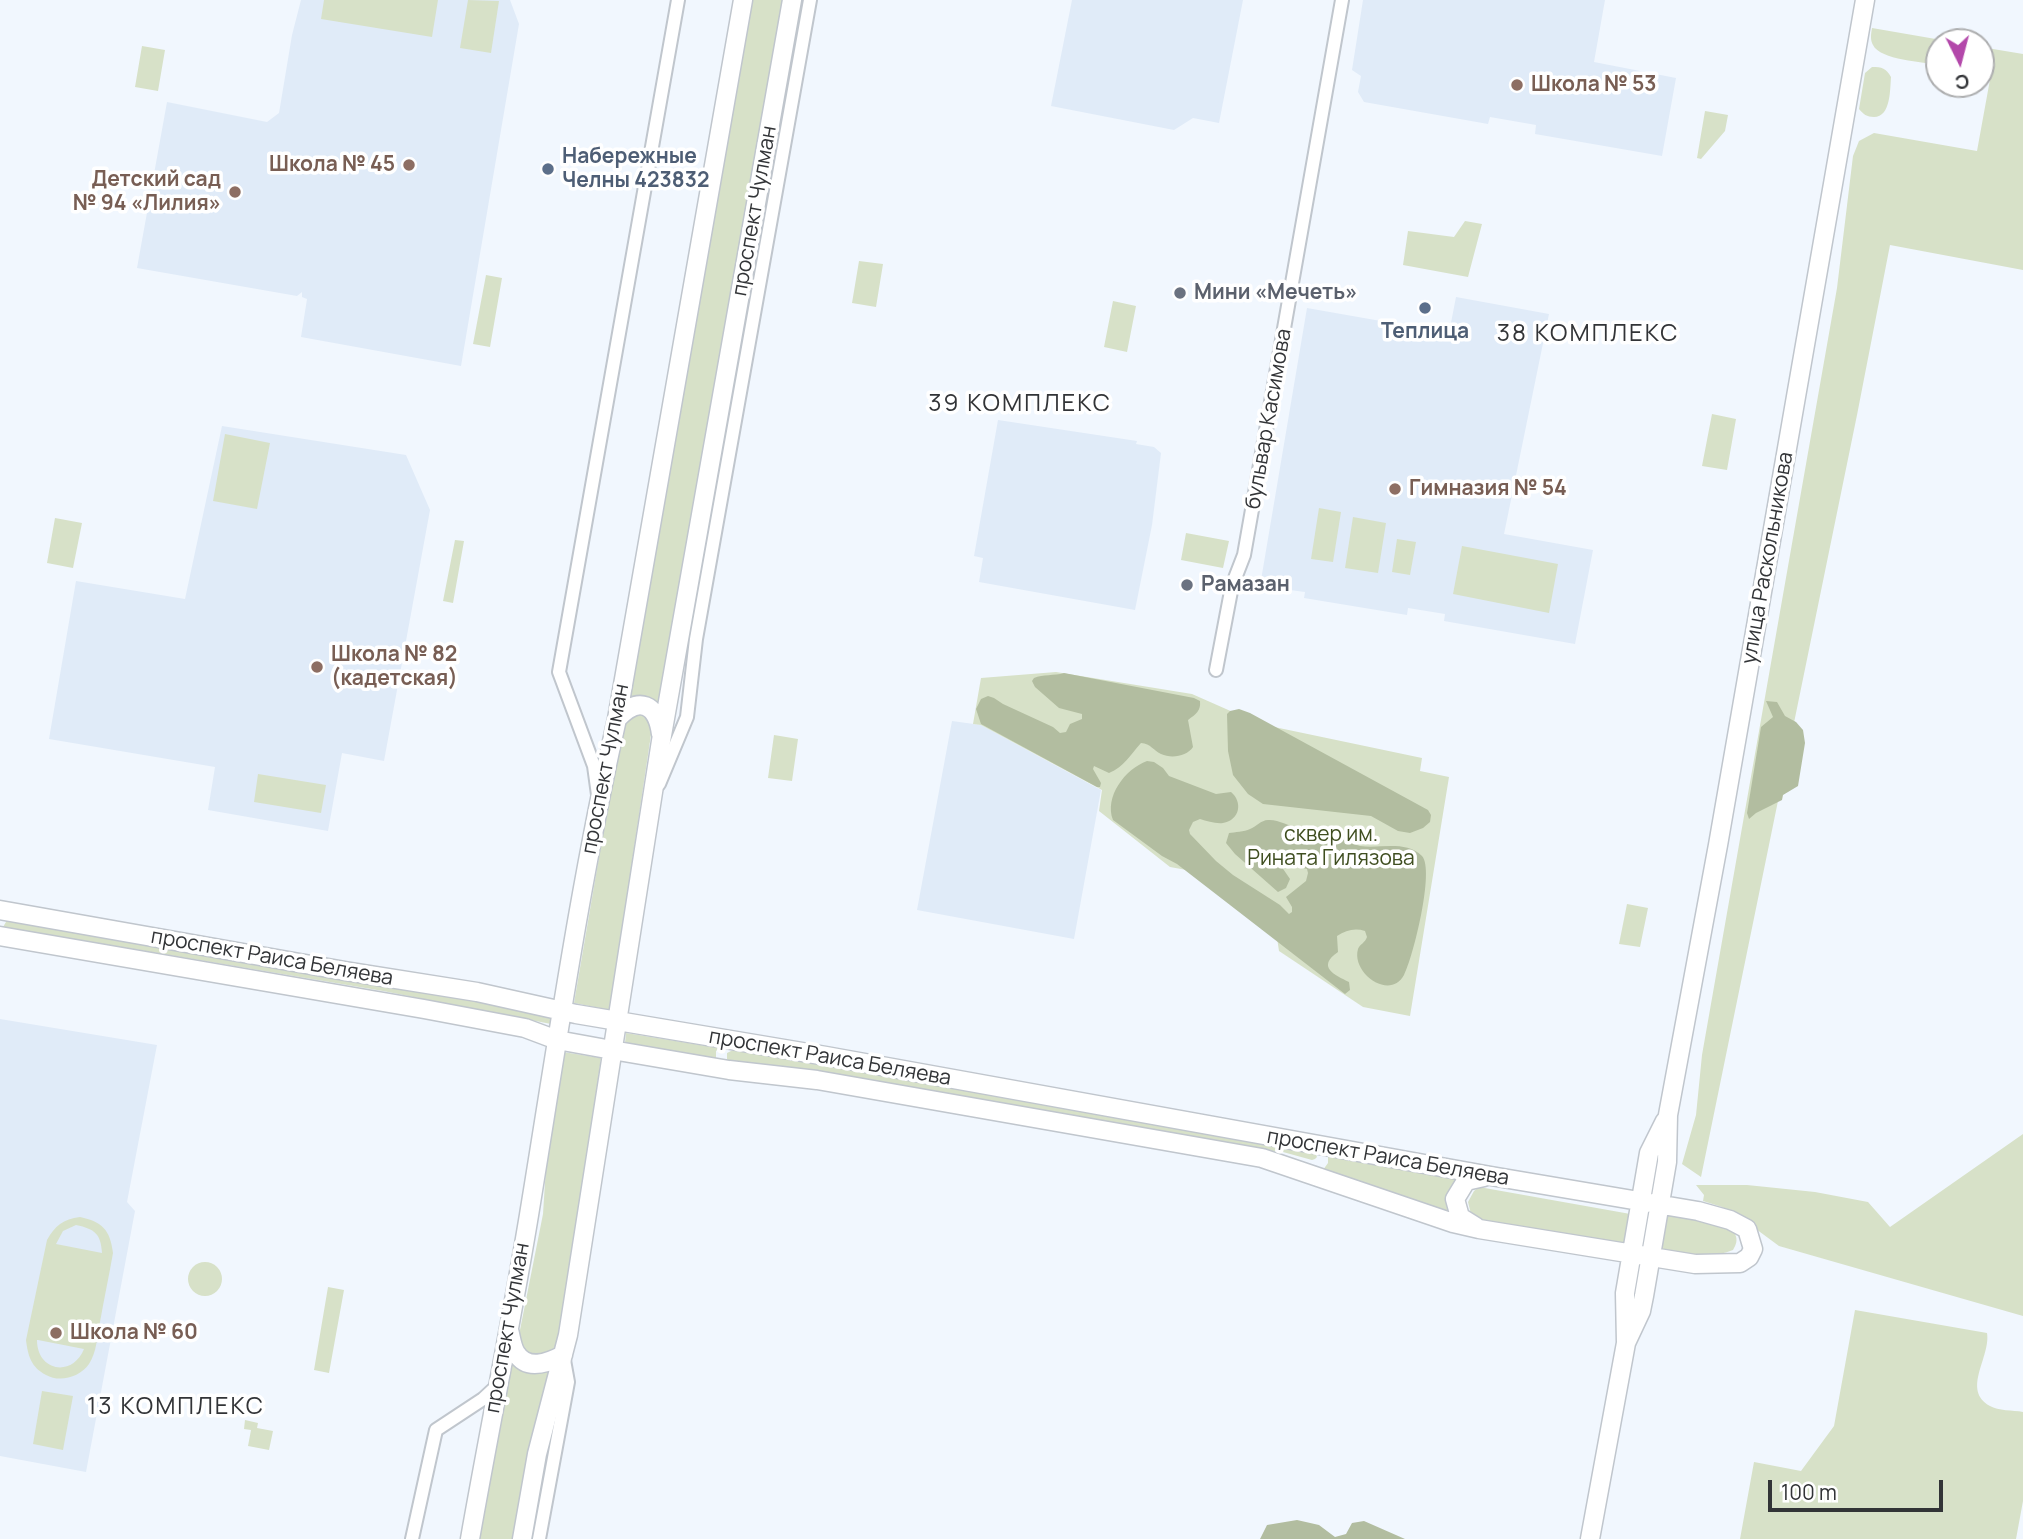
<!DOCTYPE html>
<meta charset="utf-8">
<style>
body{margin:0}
#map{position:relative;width:2023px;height:1539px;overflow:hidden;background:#f1f7fe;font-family:Manrope,sans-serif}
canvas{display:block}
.north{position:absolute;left:1925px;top:28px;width:70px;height:70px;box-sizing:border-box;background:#fff;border:2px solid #adaeaf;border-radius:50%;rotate:174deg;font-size:19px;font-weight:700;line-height:28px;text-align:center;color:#323437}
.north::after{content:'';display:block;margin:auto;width:24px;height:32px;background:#b348aa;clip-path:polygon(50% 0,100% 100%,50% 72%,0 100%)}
.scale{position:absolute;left:1768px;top:1480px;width:175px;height:32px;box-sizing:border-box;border:4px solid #323437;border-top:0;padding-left:9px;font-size:21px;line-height:24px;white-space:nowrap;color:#323437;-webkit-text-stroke:5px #fff;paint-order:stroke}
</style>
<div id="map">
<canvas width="2023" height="1539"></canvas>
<div class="north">С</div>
<div class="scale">100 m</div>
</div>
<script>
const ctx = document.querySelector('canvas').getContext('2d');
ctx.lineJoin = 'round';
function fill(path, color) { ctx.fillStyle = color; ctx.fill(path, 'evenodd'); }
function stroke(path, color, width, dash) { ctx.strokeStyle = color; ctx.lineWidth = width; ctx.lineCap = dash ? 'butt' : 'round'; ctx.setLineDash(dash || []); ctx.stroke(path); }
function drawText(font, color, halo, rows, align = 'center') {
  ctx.font = font + ' Manrope,sans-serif'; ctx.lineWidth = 7; ctx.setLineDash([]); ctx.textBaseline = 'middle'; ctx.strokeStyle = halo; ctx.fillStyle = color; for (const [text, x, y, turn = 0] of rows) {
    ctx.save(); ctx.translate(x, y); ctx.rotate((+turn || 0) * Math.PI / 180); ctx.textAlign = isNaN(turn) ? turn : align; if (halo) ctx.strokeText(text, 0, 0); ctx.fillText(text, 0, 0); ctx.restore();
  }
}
fill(new Path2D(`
 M301,0H510L519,24L461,366L301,337L307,299L302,297V292L297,296L137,268L167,102L267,122L279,113L292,35Z
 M1072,0H1243L1219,123L1193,118L1174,130L1051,106Z
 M1363,0H1605L1594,62L1676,78L1662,156L1535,134L1536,125L1490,117L1488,124L1364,102L1358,92L1361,76L1352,70Z
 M1456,297L1549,314L1504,534L1593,550L1575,644L1444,621L1445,614L1408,608L1407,615L1304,598L1305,592L1260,586L1307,308L1449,333Z
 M998,420L1137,441L1136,444L1154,447L1161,453L1152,525L1135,610L979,582L983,558L974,556Z
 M222,426L406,455L430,510L384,761L342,753L328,831L208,810L215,767L49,739L76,581L185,599Z
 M952,721L981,725L1101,790L1074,939L917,910Z
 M0,1019L157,1045L127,1202L135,1211L86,1472L0,1456Z`), '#e0ebf8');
fill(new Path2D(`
 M324,0H438L432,37L321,19Z
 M468,0L499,1L491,53L460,48Z
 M750,0H786L662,706C651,694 640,695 626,702Z
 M1872,28L1953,42H1939V65C1924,62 1880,60 1873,45C1870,40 1871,34 1872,28Z
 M142,46L165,50L158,91L135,87Z
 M1981,47L2023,54V270L1890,245L1857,415L1701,1177L1682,1164L1696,1115L1702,1055L1837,288L1853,156L1859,141L1874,133L1977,151L1991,74L1981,72Z
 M1872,67C1882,67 1886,68 1891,77C1890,89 1891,117 1874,117C1867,117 1863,114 1859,109L1865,73Z
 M1705,111L1728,115L1725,131L1701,159L1697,158Z
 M1465,221L1482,224L1468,277L1403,265L1408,231L1454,237Z
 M859,261L883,264L876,307L852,303Z
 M486,275L502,278L490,347L473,344Z
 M1113,301L1136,306L1127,352L1104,347Z
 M1712,414L1736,419L1727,470L1702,466Z
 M225,434L270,443L257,509L213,501Z
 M1319,508L1341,512L1333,562L1311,559Z
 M1353,517L1386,523L1378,573L1345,568Z
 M55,518L82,523L73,568L47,563Z
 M1186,533L1229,541L1223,568L1181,560Z
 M1397,539L1416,542L1410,575L1392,572Z
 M455,540L464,541L453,603L443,601Z
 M1462,546L1558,564L1549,613L1453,594Z
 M1056,672L1192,694L1260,724L1422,758L1420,771L1449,777L1410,1016L1363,1007L1279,951L1277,938L1192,871L1170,867L1099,811L1102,790L981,725L973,724L981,678Z
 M646,713L652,728L610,1010L574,1003L622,723L631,714Z
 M774,735L798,739L792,781L768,778Z
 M258,774L326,785L321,813L254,802Z
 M1627,904L1648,908L1640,947L1619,944Z
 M5,917L385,982L552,1014L551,1024L383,991L3,927L6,922Z
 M626,1033L719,1048L716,1051V1059L625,1043Z
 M733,1050L1314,1150L1317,1157L1315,1159L1312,1160L1283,1152L1241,1148L730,1062L727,1060V1053Z
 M563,1052L601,1058L568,1289L558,1339L554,1348L548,1354L540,1357L529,1355L523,1349L519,1335L543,1214L546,1167Z
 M2023,1134V1316L1779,1246L1737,1215L1722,1207L1703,1201L1704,1195L1696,1185H1747L1815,1192L1868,1202L1890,1227Z
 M1328,1153L1464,1179L1454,1218L1323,1170L1328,1163Z
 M1479,1187L1636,1215L1630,1246L1478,1220L1471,1214L1468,1202L1474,1191Z
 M1664,1210C1680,1214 1727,1220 1735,1234C1738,1240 1736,1245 1733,1250C1708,1260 1683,1253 1657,1249Z
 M80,1217C102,1222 110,1229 113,1253C109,1276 104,1299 100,1322C97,1336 97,1352 89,1364C80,1377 60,1383 46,1375C31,1367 28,1356 26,1340L47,1240C55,1226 63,1219 80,1217ZM76,1225C95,1229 101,1234 102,1253L56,1244L63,1231ZM37,1340H38L84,1349C72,1378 37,1371 37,1340Z
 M188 1279a17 17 0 1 1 34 0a17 17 0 1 1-34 0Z
 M328,1287L344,1290L329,1373L314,1370Z
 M1855,1310L1987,1333C1991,1357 1961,1390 1990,1406C1998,1411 2013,1410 2023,1412V1501L2016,1539H1740L1754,1462L1801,1471L1834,1426Z
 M509,1358C520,1373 533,1375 550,1370L514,1539H477Z
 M42,1391L73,1396L63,1450L33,1444Z
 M245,1420L258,1423L257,1428L273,1431L269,1450L248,1446L251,1430L244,1429Z`), '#d7e1c8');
fill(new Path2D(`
 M1064,673L1194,698L1200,701C1201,711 1196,714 1188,720L1193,747C1187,756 1172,759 1161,754C1153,750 1151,744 1141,743C1130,755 1124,767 1109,773L1094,766L1093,769L1101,783L1100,787H1097L981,724L976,709L981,699L988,696L994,698L1003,704L1053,727L1060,733L1066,732L1070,724L1082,719V714L1059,708L1035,687L1032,681L1034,678C1043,674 1054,676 1064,673Z
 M1766,701L1777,702L1785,716L1796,722L1803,730L1805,743L1798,786L1783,795L1782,800L1756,813L1749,819L1747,813L1761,727L1773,717Z
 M1239,709L1250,713L1428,810L1431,815L1430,822L1423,828L1410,833L1398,831L1371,816L1263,804L1248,794L1233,775L1228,751L1227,714L1230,711Z
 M1147,761L1154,762L1163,768L1169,776L1216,794L1231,792C1243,802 1240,820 1223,823C1216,824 1207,821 1200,819L1193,822L1189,830L1190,834L1216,861L1233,875L1280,905L1289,914L1292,912V907L1286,897L1306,881L1308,873L1307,869L1293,865L1282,854L1277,853L1276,855L1277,860L1290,879L1286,888L1278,892L1235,854L1226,843L1229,833C1235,832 1244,832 1250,829C1256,827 1261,820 1268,820C1277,819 1290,826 1299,829C1311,833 1323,833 1335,837C1343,839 1352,844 1360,846C1381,849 1405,840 1422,856C1435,870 1413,958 1404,975C1390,1001 1351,973 1358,949C1360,944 1365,943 1367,937L1365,931C1355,928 1346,930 1337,936L1338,952C1316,967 1335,975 1349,982L1350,990L1345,994L1177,864L1162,856L1113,820C1104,797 1125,769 1147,761Z
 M1297,1520L1319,1525L1335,1537L1346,1534L1352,1523L1364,1521L1405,1539H1260L1267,1525Z`), '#b2bda0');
const street = new Path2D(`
 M1216,670L1232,586L1244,555L1342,0
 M659,784L687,717L696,639L810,0
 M598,795L594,766L559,672L678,0
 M412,1539L436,1430L483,1399L497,1386
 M539,1539L568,1382L564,1360`);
const secondary = new Path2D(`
 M617,719C639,695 657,704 661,734
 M0,910L345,971L477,992L576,1014L826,1056L1491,1176L1698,1211L1730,1220L1747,1229L1753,1249L1749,1257L1740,1263L1695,1264L1479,1229L1453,1223L1262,1158L817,1080L729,1070L612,1050L557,1040L525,1028L424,1009L0,936
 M1476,1227L1460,1217L1455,1199L1466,1181L1484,1177
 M509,1330C511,1337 512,1347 516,1353C527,1371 548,1363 563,1355
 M1626,1343L1641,1311L1644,1296L1667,1162L1668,1115L1718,845L1865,0
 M470,1539C489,1431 511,1324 529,1215C556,1050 580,883 617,719L743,0
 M522,1539L537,1454L568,1335L661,741L792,0
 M1590,1539L1626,1343L1625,1293L1649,1153L1665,1121`);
stroke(street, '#c0c6cd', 16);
stroke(secondary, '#c0c6cd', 21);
stroke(street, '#fff', 12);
stroke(secondary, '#fff', 18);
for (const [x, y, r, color] of [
 [1517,85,7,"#8d6e63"],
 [409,165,7,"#8d6e63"],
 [548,169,7,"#5c6f8a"],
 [235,192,7,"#8d6e63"],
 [1180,293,7,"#6b7280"],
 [1425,308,7,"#5c6f8a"],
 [1395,489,7,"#8d6e63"],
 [1187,585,7,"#6b7280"],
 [317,667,7,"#8d6e63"],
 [56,1333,7,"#8d6e63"]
]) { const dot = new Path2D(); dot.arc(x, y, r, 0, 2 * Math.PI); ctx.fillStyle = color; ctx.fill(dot); stroke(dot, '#fff', 2.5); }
drawText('bold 21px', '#785e54', '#fff', [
 ["Школа № 53",1531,85],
 ["Школа № 45",395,165,"right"],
 ["Детский сад",221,180,"right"],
 ["№ 94 «Лилия»",221,204,"right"],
 ["Гимназия № 54",1409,489],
 ["Школа № 82",331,655],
 ["(кадетская)",331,679],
 ["Школа № 60",70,1333]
], 'left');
drawText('bold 21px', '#4e5e75', '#fff', [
 ["Набережные",562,157],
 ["Челны 423832",562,181],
 ["Теплица",1425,332,"center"]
], 'left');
drawText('21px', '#323437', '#fff', [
 ["проспект Чулман",755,211,-80],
 ["бульвар Касимова",1269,419,-80],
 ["улица Раскольникова",1768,558,-80],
 ["проспект Чулман",606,769,-79],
 ["проспект Раиса Беляева",272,958,10],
 ["проспект Раиса Беляева",830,1058,10],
 ["проспект Раиса Беляева",1388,1158,10],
 ["проспект Чулман",508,1328,-80]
]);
drawText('bold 21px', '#5b616d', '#fff', [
 ["Мини «Мечеть»",1194,293],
 ["Рамазан",1201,585]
], 'left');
drawText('21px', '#3f4e20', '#fff', [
 ["сквер им.",1331,835],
 ["Рината Гилязова",1331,859]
]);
ctx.letterSpacing = '2px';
drawText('24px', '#323437', '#fff', [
 ["38 КОМПЛЕКС",1588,334],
 ["39 КОМПЛЕКС",1020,404],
 ["13 КОМПЛЕКС",176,1407]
]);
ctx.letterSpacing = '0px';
</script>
